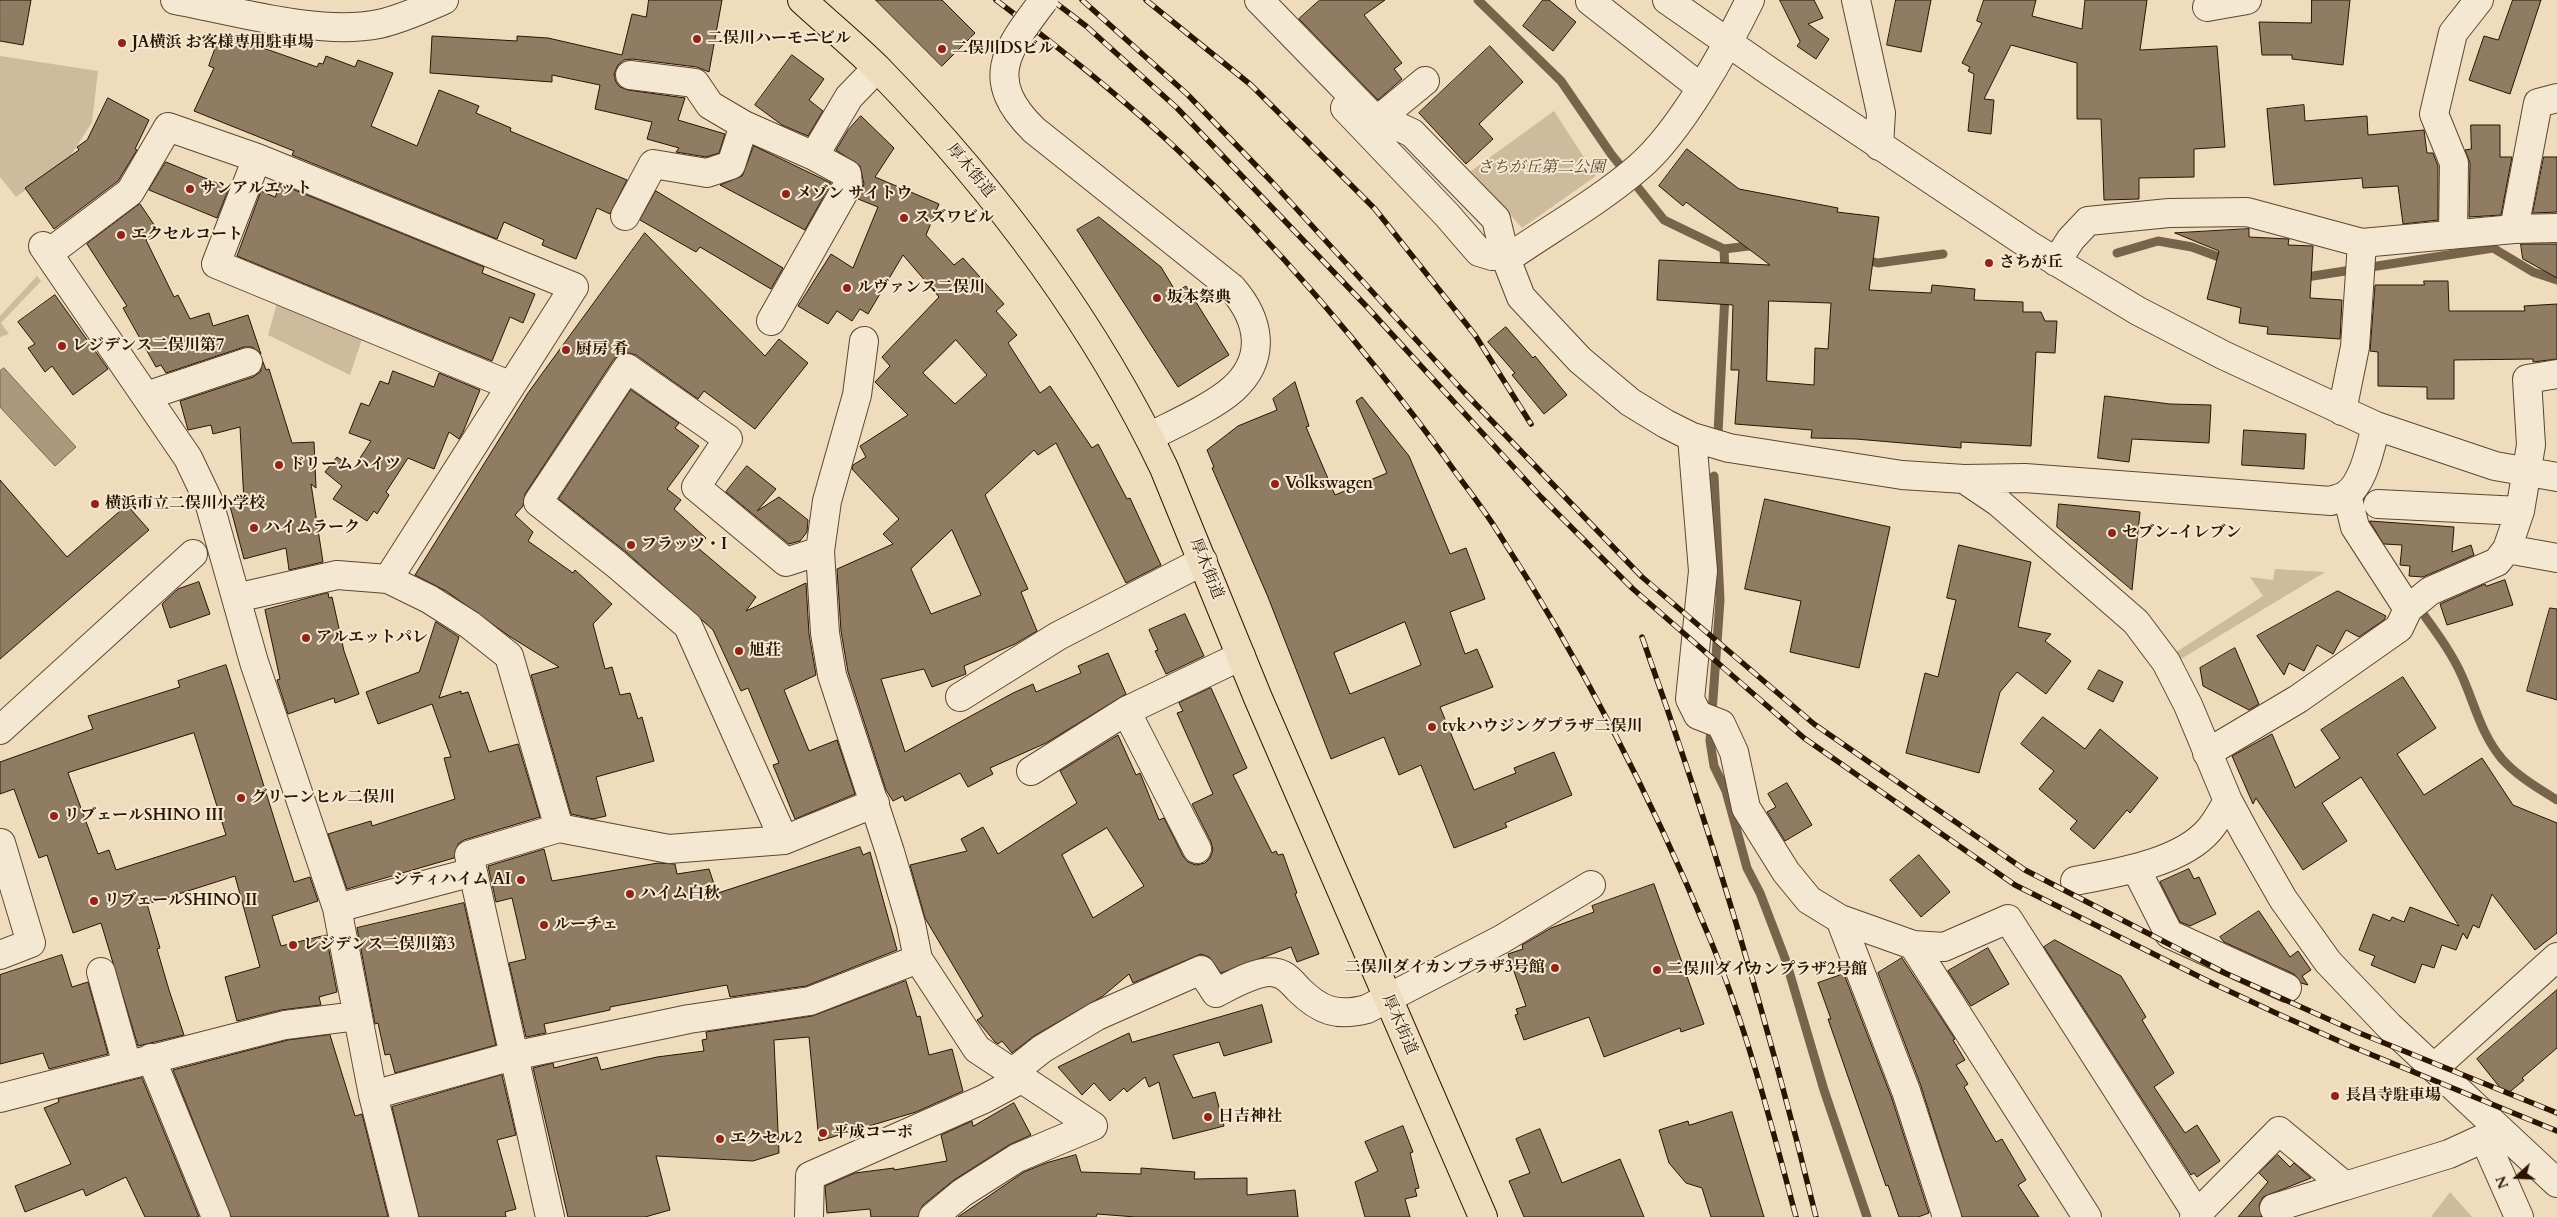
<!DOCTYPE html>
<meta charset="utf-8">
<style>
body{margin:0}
#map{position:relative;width:2557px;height:1217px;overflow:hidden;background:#efdcbc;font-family:Cardo,serif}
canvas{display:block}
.north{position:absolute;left:2492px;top:1152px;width:50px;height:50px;-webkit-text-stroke:4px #f5e8d3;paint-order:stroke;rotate:250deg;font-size:14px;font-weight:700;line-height:20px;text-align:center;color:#2a1501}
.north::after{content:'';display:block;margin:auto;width:18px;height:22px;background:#2a1501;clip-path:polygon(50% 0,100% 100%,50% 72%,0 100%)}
</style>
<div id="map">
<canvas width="2557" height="1217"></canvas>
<div class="north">N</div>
</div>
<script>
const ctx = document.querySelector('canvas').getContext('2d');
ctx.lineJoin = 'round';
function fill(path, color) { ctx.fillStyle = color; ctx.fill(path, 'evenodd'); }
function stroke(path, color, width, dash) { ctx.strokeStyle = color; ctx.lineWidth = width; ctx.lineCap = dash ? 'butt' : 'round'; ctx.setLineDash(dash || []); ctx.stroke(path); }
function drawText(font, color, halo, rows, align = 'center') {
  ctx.font = font + ' Cardo,"Noto Serif JP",serif'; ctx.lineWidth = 4; ctx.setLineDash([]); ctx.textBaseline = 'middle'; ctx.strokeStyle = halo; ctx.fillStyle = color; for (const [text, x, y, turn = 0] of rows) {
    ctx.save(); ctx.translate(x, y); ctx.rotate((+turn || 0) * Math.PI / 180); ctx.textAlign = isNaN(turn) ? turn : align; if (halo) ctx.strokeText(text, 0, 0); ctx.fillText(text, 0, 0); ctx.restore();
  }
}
fill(new Path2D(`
 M0,56L98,71L92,122L70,157L16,197L0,177Z
 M1554,111L1596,176L1522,228L1471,171Z
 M37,276L41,281L1,323L9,334L0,337V316Z
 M279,297L363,336L350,375L268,335Z
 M2275,569L2325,572L2176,662L2173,654L2263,596L2250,577L2273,580Z
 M2450,1192L2472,1217H2431Z`), '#ceba9c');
const water = new Path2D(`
 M4,368L76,447L55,466L0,407V371Z`);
fill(water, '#ac987c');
stroke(water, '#78644b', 1);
stroke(new Path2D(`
 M1478,0L1561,81L1611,154L1664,220L1724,249L1757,245
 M1724,249L1725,273
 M2117,253L2158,241L2192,247L2227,260
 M1862,259L1878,263L1943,254
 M2300,278L2493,248L2533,272L2557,280
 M1718,433L1725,294
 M1714,476L1720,600L1710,741L1714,766L1726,791L1747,868L1760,893L1786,961L1824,1090L1867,1217
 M2421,611C2436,632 2452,653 2462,676C2475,705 2481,734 2502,759C2517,776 2538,788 2557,800`), '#78644b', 9);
const building = new Path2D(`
 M0,0H31L23,45L0,41Z
 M649,0H722L709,72L697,67L632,59L624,60L618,65L614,74L616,82L620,87L628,90L685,98L678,120L725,134L719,153L706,157L676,152L679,148L647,139L652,122L595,109L600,85L552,75V82L430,73L432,36L517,41V36L548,38L622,55L632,14L646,17Z
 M876,0H942L975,33L942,66Z
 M1320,0H1385L1364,15L1402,63L1394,69L1402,79L1378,100L1299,19Z
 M1543,0H1549L1576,22L1553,51L1523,26Z
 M1780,0H1814L1823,18L1808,24L1829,39L1816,59L1797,46L1800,42Z
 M1896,0H1931L1921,52L1887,45Z
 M1984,0H2036L2032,16L2082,29L2085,0H2147L2140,50L2217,46L2225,147L2194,149V177L2139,178V199L2104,200L2101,119H2077V63L2011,45L1984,99L1994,100L1991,134L1968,131L1974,74L1968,71L1970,67L1962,63L1982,23L1977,21Z
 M2312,0H2350L2343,65L2292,59V55H2262L2259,22L2311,23Z
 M2513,0H2541L2510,94L2469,80L2484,36L2498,40Z
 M221,33L317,67L319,63L323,64L326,56L355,67L358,60L393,73L371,126L417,146L439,90L479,106L476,113L511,128L510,131L627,180L610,214L597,208L576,259L542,245L544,240L504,222L497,239L292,155L294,151L194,111L214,68L209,66Z
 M1490,46L1523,82L1479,124L1493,139L1466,164L1419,113Z
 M792,55L824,79L809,100L823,111L808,136L782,125L755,105Z
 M108,98L149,120L135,149L137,150L118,181L54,229L25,188L79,150L77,147L87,140Z
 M2304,105L2305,121L2367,116L2368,135L2424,130L2427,153H2433L2438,166V220L2403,224L2398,186L2363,188L2362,178L2274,185L2267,109Z
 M861,116L894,148L875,177L939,204L926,235L954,265L963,258L1004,304L996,311L1017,335L1008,343L1040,393L1050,386L1092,448L1098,444L1127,499L1130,498L1161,565L1126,583L1056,443L1038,455L1034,450L985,495L1028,589L1021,592L1037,631L1015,644L964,666L966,674L932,687L924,669L881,679L905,752L1013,693L1033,684L1036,692L1081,673L1078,666L1108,653L1126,694L1046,743L990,768L993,774L968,787L960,773L905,801L903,796L893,801L886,790L848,672L841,631L837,569L893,544L883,534L899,519L852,469L853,465L866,457L860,446L908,415L875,382L890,366L882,357L939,297L903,255L868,314L860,309L852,321L837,311L828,324L798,306L831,254L853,268L878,207L858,199L864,184L860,166L836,150L848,130ZM956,340L987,375L955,404L923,373ZM952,530L981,595L931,614L911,569Z
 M2471,125H2500V157H2512L2501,215L2469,217L2470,163L2465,150L2471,149Z
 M754,146L831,183L805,230L720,185L742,176Z
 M1687,149L1739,189L1838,208L1837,212L1879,217L1869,290L1931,293L1932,285L1975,289L1974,300L2023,302V312H2041L2045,321H2057L2055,353L2036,352L2031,446L1961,442V448L1856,439L1811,438L1812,430L1735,424L1739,370H1731L1733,305L1657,300L1659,260L1770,265L1686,202L1683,206L1659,186ZM1769,301L1831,303L1828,349L1815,348L1814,385L1767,381Z
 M2544,157H2557V212L2533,213Z
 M166,162L229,188L217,218L149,190Z
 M280,184L484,267L482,273L535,294L523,323L510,317L492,361L237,256L261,191L275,197Z
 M656,191L783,268L771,289L700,247L696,252L640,220Z
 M140,204L159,232L146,240L174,297L178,295L190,319L209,313L213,326L248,315L261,354L252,347H244L166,373L161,365L156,367L123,308L127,306L87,244Z
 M1099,217L1161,267L1176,292L1186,286L1229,355L1178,387L1077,230Z
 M2249,229V237L2289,239L2288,245L2313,246L2310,298L2342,300L2340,339L2267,334L2268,327L2239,323L2241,308L2207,299L2219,251L2175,233Z
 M645,233L765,356L779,339L808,363L755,429L704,391L698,399L636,355L629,353L621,354L614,359L525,494L523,506L515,515L533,532L528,541L573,573L575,570L612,604L593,624L605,669L612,667L620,695L630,693L638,719L642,717L654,761L596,777L606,816L593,819L571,814L531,675L559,667L509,636L446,591L415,575L528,393Z
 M2521,244H2557V278L2523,259Z
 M2424,281H2448L2449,311H2525L2524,306L2557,304V359L2533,362V359L2454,360V399H2427V387L2378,386V352L2370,351L2375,285H2424Z
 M55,295L108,369L73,395L52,366L45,372L28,348L35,344L18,322Z
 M1506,327L1533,358L1535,356L1567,395L1544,414L1512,375L1515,373L1488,342Z
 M263,362L266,370L269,369L292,443L314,442L316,488L311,484L323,562L289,570L286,548L244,559L230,506L244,502L240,427L213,434L211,425L188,430L180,401L253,377L260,372Z
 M393,371L434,387L439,373L480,390L463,432L459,439L449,432L434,469L408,458L386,492L389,495L377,514L374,511L367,521L333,499L342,486L325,472L337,457L353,469L371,441L349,433L361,403L369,406L380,381L388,384Z
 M1295,382L1309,426L1306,427L1335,495L1387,473L1356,401L1362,397L1409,456L1450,554L1466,548L1485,599L1450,612L1465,654L1477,649L1493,687L1440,707L1474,790L1516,773L1514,768L1554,752L1572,795L1505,823L1507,827L1454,848L1421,765L1399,775L1384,737L1331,759L1268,597L1212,468L1214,467L1207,450L1238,426L1277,410L1273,399ZM1405,622L1421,665L1350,694L1334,653Z
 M631,390L679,423L675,428L699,446L667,489L681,500L674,509L706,538L698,548L756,597L746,611L806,583L809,634L816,675L784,690L809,751L837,740L855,794L795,819L773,765L779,763L748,688L741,691L713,630L626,552L559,499Z
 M2105,396L2170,404L2211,405L2209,443L2132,439L2129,462L2098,458Z
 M2244,430L2306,434L2304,469L2242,465Z
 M747,466L776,489L757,511L779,497L808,520L807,532L800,541L789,544L726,492Z
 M0,480L67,557L127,505L149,530L0,659Z
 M1765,499L1890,527L1859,668L1790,652L1801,601L1745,589Z
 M2059,504L2140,512L2132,590L2057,527Z
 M2370,521L2454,527L2452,552L2471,545L2474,555L2423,577L2409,576L2410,566L2400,565L2402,545L2384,544Z
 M1959,545L2031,562L2018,627L2051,634L2045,641L2071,661L2046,694L2017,672L2000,692L1979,773L1906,753L1925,673L1938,677L1956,600L1947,598Z
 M2505,580L2513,605L2447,625L2440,604L2485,584L2486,586Z
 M199,582L210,614L170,628L162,604L178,589Z
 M2338,591L2386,616L2384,620L2359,637L2346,630L2333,654L2317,645L2304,671L2289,663L2284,675L2257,636Z
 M328,593L329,598L332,597L344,651L359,694L335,703L334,698L288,714L277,680L280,679L265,610Z
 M2550,608L2557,609V700L2527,691Z
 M1185,614L1204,656L1166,674L1155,651L1158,650L1149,630Z
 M436,622L459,637L439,698L461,691V694L468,692L489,752L518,744L540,817L464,840L458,844L454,858L347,889L328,834L371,821L372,826L455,799L444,758L451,757L432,704L378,724L366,692L419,672Z
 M2235,648L2259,704L2249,710L2203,686L2200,668Z
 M226,665L294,882L310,877L318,901L272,916L281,946L326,935L337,992L319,997L321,1005L281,1010L237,1021L225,977L260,967L235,876L147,904L160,948L157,949L169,990L184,1035L138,1046L101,923L73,933L47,855L39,858L14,789L0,794V762L93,729L88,716L180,687L178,681ZM194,733L226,835L116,870L109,850L98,854L68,773Z
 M2099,670L2123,682L2113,702L2088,689Z
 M2403,677L2436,728L2397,754L2424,795L2482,758L2513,805L2557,823V933L2535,950L2492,894L2479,928L2473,925L2467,939L2463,933L2456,950L2442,945L2434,968L2422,964L2415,983L2371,965L2375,956L2359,950L2373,914L2390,921L2392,917L2404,922L2410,907L2459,926L2361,777L2322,803L2347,841L2303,870L2256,798L2253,804L2232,756L2272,734L2295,788L2340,758L2321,730Z
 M1211,688L1247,768L1233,775L1272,853L1276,851L1278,855L1283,854L1297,893L1295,894L1319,954L1297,962L1291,947L1221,973L1209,957L1201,954L1133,983L1129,974L1103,996L1034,1036L1012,1053L1002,1041L998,1044L995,1042L977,1020L983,1016L925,918L910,865L967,851L961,839L983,827L998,854L1077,803L1060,771L1118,735L1136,775L1140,773L1159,820L1164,818L1183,856L1188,862L1196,865L1205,863L1210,858L1213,850L1211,842L1192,804L1213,794L1177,713L1183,711L1179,703ZM1107,828L1144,886L1093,918L1062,855Z
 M2043,717L2085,749L2100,729L2158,778L2130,813L2127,810L2094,849L2070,829L2077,821L2039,789L2054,771L2021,744Z
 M1787,783L1812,825L1785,841L1767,812L1776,807L1768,794Z
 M860,847L863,855L870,852L897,950L806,986L730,997L727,985L699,990L610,1007V1010L544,1024L546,1033L526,1037L509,963L526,959L512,898L496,902L488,866L544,849L552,881L658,863L675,864L677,874L709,869L717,893Z
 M1919,855L1950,892L1921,917L1890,880Z
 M2189,869L2194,879L2199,877L2216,914L2190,926L2180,922L2160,882Z
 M1654,884L1704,1024L1681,1032L1680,1028L1604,1057L1589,1017L1524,1040L1515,1015L1518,1014L1516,1009L1526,1006L1508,954L1523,949L1522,945L1551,928L1594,912L1592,906Z
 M464,903L496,1045L395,1073L390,1054L385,1055L378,1023L375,1024L357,928Z
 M2259,911L2290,957L2298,951L2311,970L2302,976L2308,985L2301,983L2294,974L2224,942L2220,937Z
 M2055,940L2121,976L2146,1017L2142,1020L2174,1073L2154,1087L2185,1133L2197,1125L2220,1161L2197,1177L2194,1173L2191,1175L2044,947Z
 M1988,948L2009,984L1971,1006L1948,971Z
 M62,955L72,987L88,982L108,1054L49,1069L43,1053L0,1064V975Z
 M1902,958L1955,1039L1953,1040L1965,1060L1956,1065L1968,1084L1964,1087L1996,1142L2002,1139L2026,1180L2018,1185L2039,1217H1962L1921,1086L1878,973Z
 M1844,974L1891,1096L1929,1213L1918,1217H1899L1888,1185L1886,1186L1828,1019H1831L1818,983Z
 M906,981L917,1017L920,1016L929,1055L952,1049L963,1091L916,1112L819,1141L809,1037L774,1040L779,1153L753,1161L656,1156L670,1210L645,1217H568L533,1068L553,1063L554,1068L597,1057L601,1070L657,1057L704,1051L702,1040L707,1039L706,1032L812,1016Z
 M2557,990V1048L2522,1078L2524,1080L2506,1095L2477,1059Z
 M1262,1005L1272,1042L1224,1056L1219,1042L1173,1055L1193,1098L1215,1092L1224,1126L1173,1139L1159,1082L1149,1087L1145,1077L1127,1092L1124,1088L1110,1101L1094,1083L1082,1095L1058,1067L1129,1033L1132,1042Z
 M330,1035L355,1116L362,1114L388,1217H231L173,1070L288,1040Z
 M502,1075L516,1135L497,1140L516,1209L505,1212L506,1217H419L392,1107Z
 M142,1078L199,1217H145L126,1177L86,1196L83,1189L25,1212L15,1186L71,1164L44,1108L59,1102L58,1099Z
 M1014,1103L1031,1135L1009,1145L954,1180L923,1205L918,1217H871L870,1209L827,1213L825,1186L855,1173L894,1168V1170L947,1161L941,1135L972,1121L973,1126Z
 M1732,1112L1764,1217H1711L1702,1188L1686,1183L1669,1163L1659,1130L1688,1121L1689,1125Z
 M1403,1126L1413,1152L1410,1153L1419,1188L1415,1189L1417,1196L1405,1199L1410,1217H1365L1355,1182L1378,1171L1365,1142Z
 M1540,1129L1562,1183L1620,1159L1644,1217H1524L1509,1181L1530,1173L1516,1139Z
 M1076,1155L1081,1172L1141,1174V1168L1195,1172L1194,1179L1247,1178V1195L1295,1190L1298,1217H1136L1097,1214L1096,1217H958L1024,1172L1046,1163Z
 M2278,1155L2290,1167L2294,1163L2311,1178L2263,1197L2259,1205L2262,1217H2238L2268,1182L2259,1173Z`);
fill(building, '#907c62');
stroke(building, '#2a1501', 1);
const minor = new Path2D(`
 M175,0C235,11 319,36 379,24C402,19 423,9 444,0
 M1259,0L1369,113L1412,133L1496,219L1505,256L1521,297L1580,360L1630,402L1666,424L1692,437L1729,448L1902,475L1964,479L2025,478L2331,501C2335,499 2342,498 2346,495C2364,483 2371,445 2376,426
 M1667,0L1769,71L2029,245L2138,311L2223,355L2376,426L2495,466L2557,477
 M1856,0L1881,113L1879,146
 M1590,1L1700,87
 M2207,7L2247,0
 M630,75L695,83L710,105L744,125L814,156L849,97L877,68
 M1345,108L1447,215L1479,252L1492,256H1505L1517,252C1557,225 1602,199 1639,167C1680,132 1726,49 1750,0
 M1380,118L1425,81
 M257,158L216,264L509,385
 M625,216L653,164L707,173L731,165L744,125
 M2514,229L2538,103L2557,98
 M2453,234L2454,163L2434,114L2453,33L2479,0
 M43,246L188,458L209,502L254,662L337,908L373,1095L404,1217
 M49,253L130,192L168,127L257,158L574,287L388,579
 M2056,262L2071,239L2088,221L2169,213L2247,212L2362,243L2514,229L2557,228
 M771,321L848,185L847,174L814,156
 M864,341L857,395L827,501L820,551L825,633L832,675L890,852L911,924L918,959L977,1049L1093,1126
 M2557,374L2527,379L2531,445L2520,511L2507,549L2557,558
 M146,396L248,362
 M2342,411L2355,347L2362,243
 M1149,437C1174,424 1213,407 1233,389C1267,358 1260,320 1232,288
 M1692,437L1703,571L1690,699L1698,715L1721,724L1734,752L1746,808L1786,872L1809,900L1840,919L1913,945L2087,1217
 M1964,479L1998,502L2136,622L2166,662L2188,705L2228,801L2248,838L2283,899L2328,962L2389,1026L2557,1183
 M2347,495L2355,527L2408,609
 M2378,504L2520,511
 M236,598L337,575L388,579L429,599L470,625L509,656L559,828
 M960,697L1058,636L1203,561
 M1126,711L1197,849
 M0,730L193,554
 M2207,753L2298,699L2399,628L2408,609L2430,591L2497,562L2507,549
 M1031,771L1126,711L1241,656
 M784,840L688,626L616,564L538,502L627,368L728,439L696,487L786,562L820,551
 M2136,869L2169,934L2287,988
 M473,872L550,1217
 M2075,881C2116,873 2181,863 2209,830C2217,821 2222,810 2228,801
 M337,908L473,872L469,855L559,828L669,849L784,840L875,803
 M1840,919L1906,1091L1947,1217
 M1913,945L1944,947L2008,919L2197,1214
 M0,955L31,943L1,843
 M101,972L124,1054L125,1065
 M151,1058L216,1217
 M2434,1068L2557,957
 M1013,1072L1042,1049L1097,1016L1201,970L1216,993C1230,986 1260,968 1277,973C1286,975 1292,982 1298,989C1320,1011 1337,1017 1367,1009L1502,939L1591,885
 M373,1095L513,1056L689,1019L810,1001L918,959
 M0,1098L285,1025L357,1016
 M2495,1126L2484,1138L2519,1217
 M2274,1208L2345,1186
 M809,1217L810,1176L984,1099L1023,1078
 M933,1217L962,1193L1017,1158L1093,1126
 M2194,1217L2279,1131L2345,1186L2449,1154L2484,1138`);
const major = new Path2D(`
 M802,0C827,23 854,45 878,69C993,187 1093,319 1164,468L1258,698L1483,1217`);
stroke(minor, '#5b4730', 30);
stroke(major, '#2a1501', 30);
stroke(minor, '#f5e8d3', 28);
stroke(major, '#efdcbc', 28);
const rail = new Path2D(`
 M996,0C1061,49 1127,101 1185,157C1280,249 1366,350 1444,456C1461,481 1480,504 1496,529C1580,659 1651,796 1710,939C1747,1029 1771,1123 1796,1217
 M1052,0L1086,26L1177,108L1367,307L1541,497L1633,589L1804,738L2015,885L2214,984L2278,1014L2348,1045L2557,1131
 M1082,0L1187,94L1272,182L1463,391L1642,577L1814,724L2025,870L2225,973L2357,1032L2557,1113
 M1146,0L1251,85L1375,209L1475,335L1531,424
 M1642,637C1710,827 1768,1021 1816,1217`);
stroke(rail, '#2a1501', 5.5);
stroke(rail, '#f5e8d3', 4, [11]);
const minorBridge = new Path2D(`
 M1044,0C1007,49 982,79 1034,130L1232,288`);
stroke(minorBridge, '#5b4730', 30, []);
stroke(minorBridge, '#f5e8d3', 28);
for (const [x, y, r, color] of [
 [697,39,5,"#8f2418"],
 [122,43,5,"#8f2418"],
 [942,49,5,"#8f2418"],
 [190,189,5,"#8f2418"],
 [786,194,5,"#8f2418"],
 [904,218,5,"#8f2418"],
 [121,235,5,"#8f2418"],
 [1989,263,5,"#8f2418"],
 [847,288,5,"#8f2418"],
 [1157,298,5,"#8f2418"],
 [62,346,5,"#8f2418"],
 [566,350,5,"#8f2418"],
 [279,465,5,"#8f2418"],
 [1275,484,5,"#8f2418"],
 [95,504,5,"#8f2418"],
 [254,528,5,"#8f2418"],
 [2112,533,5,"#8f2418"],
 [631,545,5,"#8f2418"],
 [306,638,5,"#8f2418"],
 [739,651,5,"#8f2418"],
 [1432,727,5,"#8f2418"],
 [241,798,5,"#8f2418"],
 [54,816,5,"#8f2418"],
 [521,880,5,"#8f2418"],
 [630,894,5,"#8f2418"],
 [94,901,5,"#8f2418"],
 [544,925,5,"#8f2418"],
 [293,945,5,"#8f2418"],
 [1555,968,5,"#8f2418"],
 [1657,970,5,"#8f2418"],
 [2335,1096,5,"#8f2418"],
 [1208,1117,5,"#8f2418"],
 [823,1133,5,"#8f2418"],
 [720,1139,5,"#8f2418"]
]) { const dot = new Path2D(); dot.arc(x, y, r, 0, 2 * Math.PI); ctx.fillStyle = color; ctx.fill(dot); stroke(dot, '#f5e8d3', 2); }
drawText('bold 16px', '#2a1501', '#f5e8d3', [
 ["二俣川ハーモニビル",707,39],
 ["JA横浜 お客様専用駐車場",132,43],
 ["二俣川DSビル",952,49],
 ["サンアルエット",200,189],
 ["メゾン サイトウ",796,194],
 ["スズワビル",914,218],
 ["エクセルコート",131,235],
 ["さちが丘",1999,263],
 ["ルヴァンス二俣川",857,288],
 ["坂本祭典",1167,298],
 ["レジデンス二俣川第7",72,346],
 ["厨房 肴",576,350],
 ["ドリームハイツ",289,465],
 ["Volkswagen",1285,484],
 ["横浜市立二俣川小学校",105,504],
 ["ハイムラーク",264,528],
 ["セブン-イレブン",2122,533],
 ["フラッツ・I",641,545],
 ["アルエットパレ",316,638],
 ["旭荘",749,651],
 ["tvkハウジングプラザ二俣川",1442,727],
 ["グリーンヒル二俣川",251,798],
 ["リブェールSHINO III",64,816],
 ["シティハイム AI",511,880,"right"],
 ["ハイム白秋",640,894],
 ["リブェールSHINO II",104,901],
 ["ルーチェ",554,925],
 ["レジデンス二俣川第3",303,945],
 ["二俣川ダイカンプラザ3号館",1545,968,"right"],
 ["二俣川ダイカンプラザ2号館",1667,970],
 ["長昌寺駐車場",2345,1096],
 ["日吉神社",1218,1117],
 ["平成コーポ",833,1133],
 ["エクセル2",730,1139]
], 'left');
drawText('italic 16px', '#5b4730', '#f5e8d3', [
 ["さちが丘第二公園",1541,168]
]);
drawText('16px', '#2a1501', '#f5e8d3', [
 ["厚木街道",970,171,50],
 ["厚木街道",1206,569,68],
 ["厚木街道",1399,1025,66]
]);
</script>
